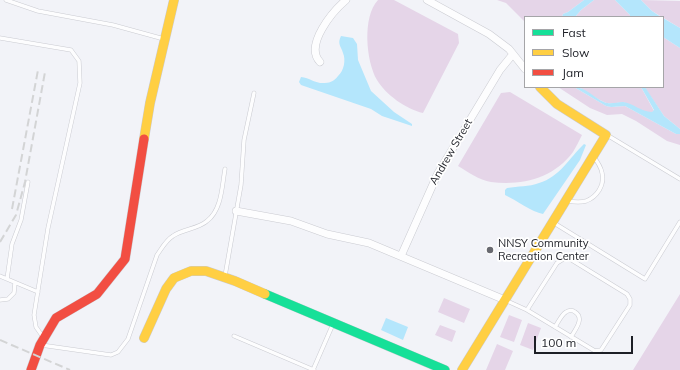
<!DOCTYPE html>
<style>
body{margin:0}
#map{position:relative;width:680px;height:370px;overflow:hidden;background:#f2f3f8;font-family:Mulish,sans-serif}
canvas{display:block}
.legend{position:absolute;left:524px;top:16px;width:140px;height:72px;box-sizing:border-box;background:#fff;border:1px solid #a5a5a8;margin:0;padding:5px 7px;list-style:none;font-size:12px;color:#1d1f26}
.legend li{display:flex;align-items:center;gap:8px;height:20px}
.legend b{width:20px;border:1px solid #a5a5a8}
.scale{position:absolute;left:534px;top:336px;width:99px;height:18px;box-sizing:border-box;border:2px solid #1d1f26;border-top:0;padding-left:5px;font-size:12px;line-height:14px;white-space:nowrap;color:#1d1f26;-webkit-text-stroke:3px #fff;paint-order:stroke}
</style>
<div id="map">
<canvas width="680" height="370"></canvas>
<ul class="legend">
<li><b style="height:5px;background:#16e098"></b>Fast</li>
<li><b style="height:5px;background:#ffcf43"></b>Slow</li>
<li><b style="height:5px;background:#f24e42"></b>Jam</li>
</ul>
<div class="scale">100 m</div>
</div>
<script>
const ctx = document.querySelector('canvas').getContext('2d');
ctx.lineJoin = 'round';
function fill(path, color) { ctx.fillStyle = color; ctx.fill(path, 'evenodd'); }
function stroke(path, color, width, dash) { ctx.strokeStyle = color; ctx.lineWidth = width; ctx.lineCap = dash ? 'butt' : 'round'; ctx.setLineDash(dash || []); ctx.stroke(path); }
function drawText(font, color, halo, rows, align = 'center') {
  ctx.font = font + ' Mulish,sans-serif'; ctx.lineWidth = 3.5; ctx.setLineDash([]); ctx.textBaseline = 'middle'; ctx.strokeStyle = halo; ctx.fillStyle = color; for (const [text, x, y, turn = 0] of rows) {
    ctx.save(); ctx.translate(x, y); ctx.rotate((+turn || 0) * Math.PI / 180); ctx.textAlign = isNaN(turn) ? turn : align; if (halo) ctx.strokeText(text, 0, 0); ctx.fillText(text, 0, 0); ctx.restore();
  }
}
fill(new Path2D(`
 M378,0H394L458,34L459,43L423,113C406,109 386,95 377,80C366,61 362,17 378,0Z
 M497,0H584L568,12L563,14L562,17H525V22L506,3Z
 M594,0H615L630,15V17H575L581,10Z
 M641,0L680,1V28L652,11Z
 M663,37L680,48V129L664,116L645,88L663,87Z
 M558,87H574L606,106L611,107L625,106L676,134H680V145L667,141L636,121L622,114L607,115L590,108Z
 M579,87H641L654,111C646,116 636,107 628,104C620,100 613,106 604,102C595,98 587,92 579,87Z
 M510,92L582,135C579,141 576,147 573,152C554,178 522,186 491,182C479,180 468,172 458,166L501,93Z
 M680,294V370H633Z
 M444,298L470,309L464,323L438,312Z
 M509,315L522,320L514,342L500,337Z
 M528,323L541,328L533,350L520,345Z
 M440,325L456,331L452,342L435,335Z
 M497,344L513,351L505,370H486Z`), '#e5d5e8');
fill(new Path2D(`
 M584,0H594L581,10L575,17H562L563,14L568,12Z
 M615,0H641L652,11L661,17H630V15Z
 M663,18L680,28V48L663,37Z
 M341,36L353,38L357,44L358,60L371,91L394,112L412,124V126L382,116L371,109L301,85L299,82L301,77C310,78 316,84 325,83C331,83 335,80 338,76C344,71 346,60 343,53C341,46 337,44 341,36Z
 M574,87C586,87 594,98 604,102C611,105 616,102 623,102C633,103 641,112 652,112L654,110L641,87H645L664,116L680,129V134H676L625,106L611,107L606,106Z
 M584,144L586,145L580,160L543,214C532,212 516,200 505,195V190L507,188C518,186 529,187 539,183C560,177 569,158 584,144Z
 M386,318L408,327L403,340L381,330Z`), '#b4e6fc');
const lane = new Path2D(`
 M6,0L38,11L113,25L164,39
 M0,38L71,50L79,61L80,83L48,228L34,315L36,327L43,337
 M607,135L680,179
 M567,201C573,202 580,203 586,201C597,197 605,185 602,173C601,167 597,161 593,156
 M554,223L645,279L680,222
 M0,276L38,292
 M225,276L241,185L244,140L254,93
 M7,279L12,244L21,220L28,182
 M0,300L8,299L14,293L15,283
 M505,300L527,310L595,351L601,350L603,347L630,305V299L627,294L570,259L565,258L557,263L527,310
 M555,327C558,323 561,315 566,312C569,310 573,310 575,312C585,318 575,330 571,337
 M234,336L314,370
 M41,345L111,355L118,352L128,339L157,255C162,248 166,240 173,236C183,229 198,229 207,221C222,210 222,185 225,169
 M313,370L333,324`);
const street = new Path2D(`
 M427,0L489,34L509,49L525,69
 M320,62C304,45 333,11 346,0
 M236,211L291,221L327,234L369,243L505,300
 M401,256L438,173L500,70L513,54`);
const fast = new Path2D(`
 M265,294L445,370`);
const slow = new Path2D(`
 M144,139L150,103L174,0
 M144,338L166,289L174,278L191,271H206L235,281L265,294
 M462,370L606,135L557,104L540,87`);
const jam = new Path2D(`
 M31,370L40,345L56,318L97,294L125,259L144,139`);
stroke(lane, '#cacbd1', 4.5);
stroke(street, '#cacbd1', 8);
stroke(fast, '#cacbd1', 10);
stroke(slow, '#cacbd1', 10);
stroke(jam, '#cacbd1', 10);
stroke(lane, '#fdfdfe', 3.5);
stroke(street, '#fdfdfe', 7);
stroke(fast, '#16e098', 9);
stroke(slow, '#ffcf43', 9);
stroke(jam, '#f24e42', 9);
stroke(new Path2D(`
 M12,209L38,70
 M0,242L16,215L25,182L45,72
 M0,340L70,370`), '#d3d4d5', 2, [8, 4]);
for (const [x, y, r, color] of [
 [490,250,4,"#686970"]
]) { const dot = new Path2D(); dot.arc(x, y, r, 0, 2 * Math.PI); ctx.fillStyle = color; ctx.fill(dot); stroke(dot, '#fff', 1.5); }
drawText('11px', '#1d1f26', '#fff', [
 ["Andrew Street",451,152,-60]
]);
drawText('11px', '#1d1f26', '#fff', [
 ["NNSY Community",498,244],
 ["Recreation Center",498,257]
], 'left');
</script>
